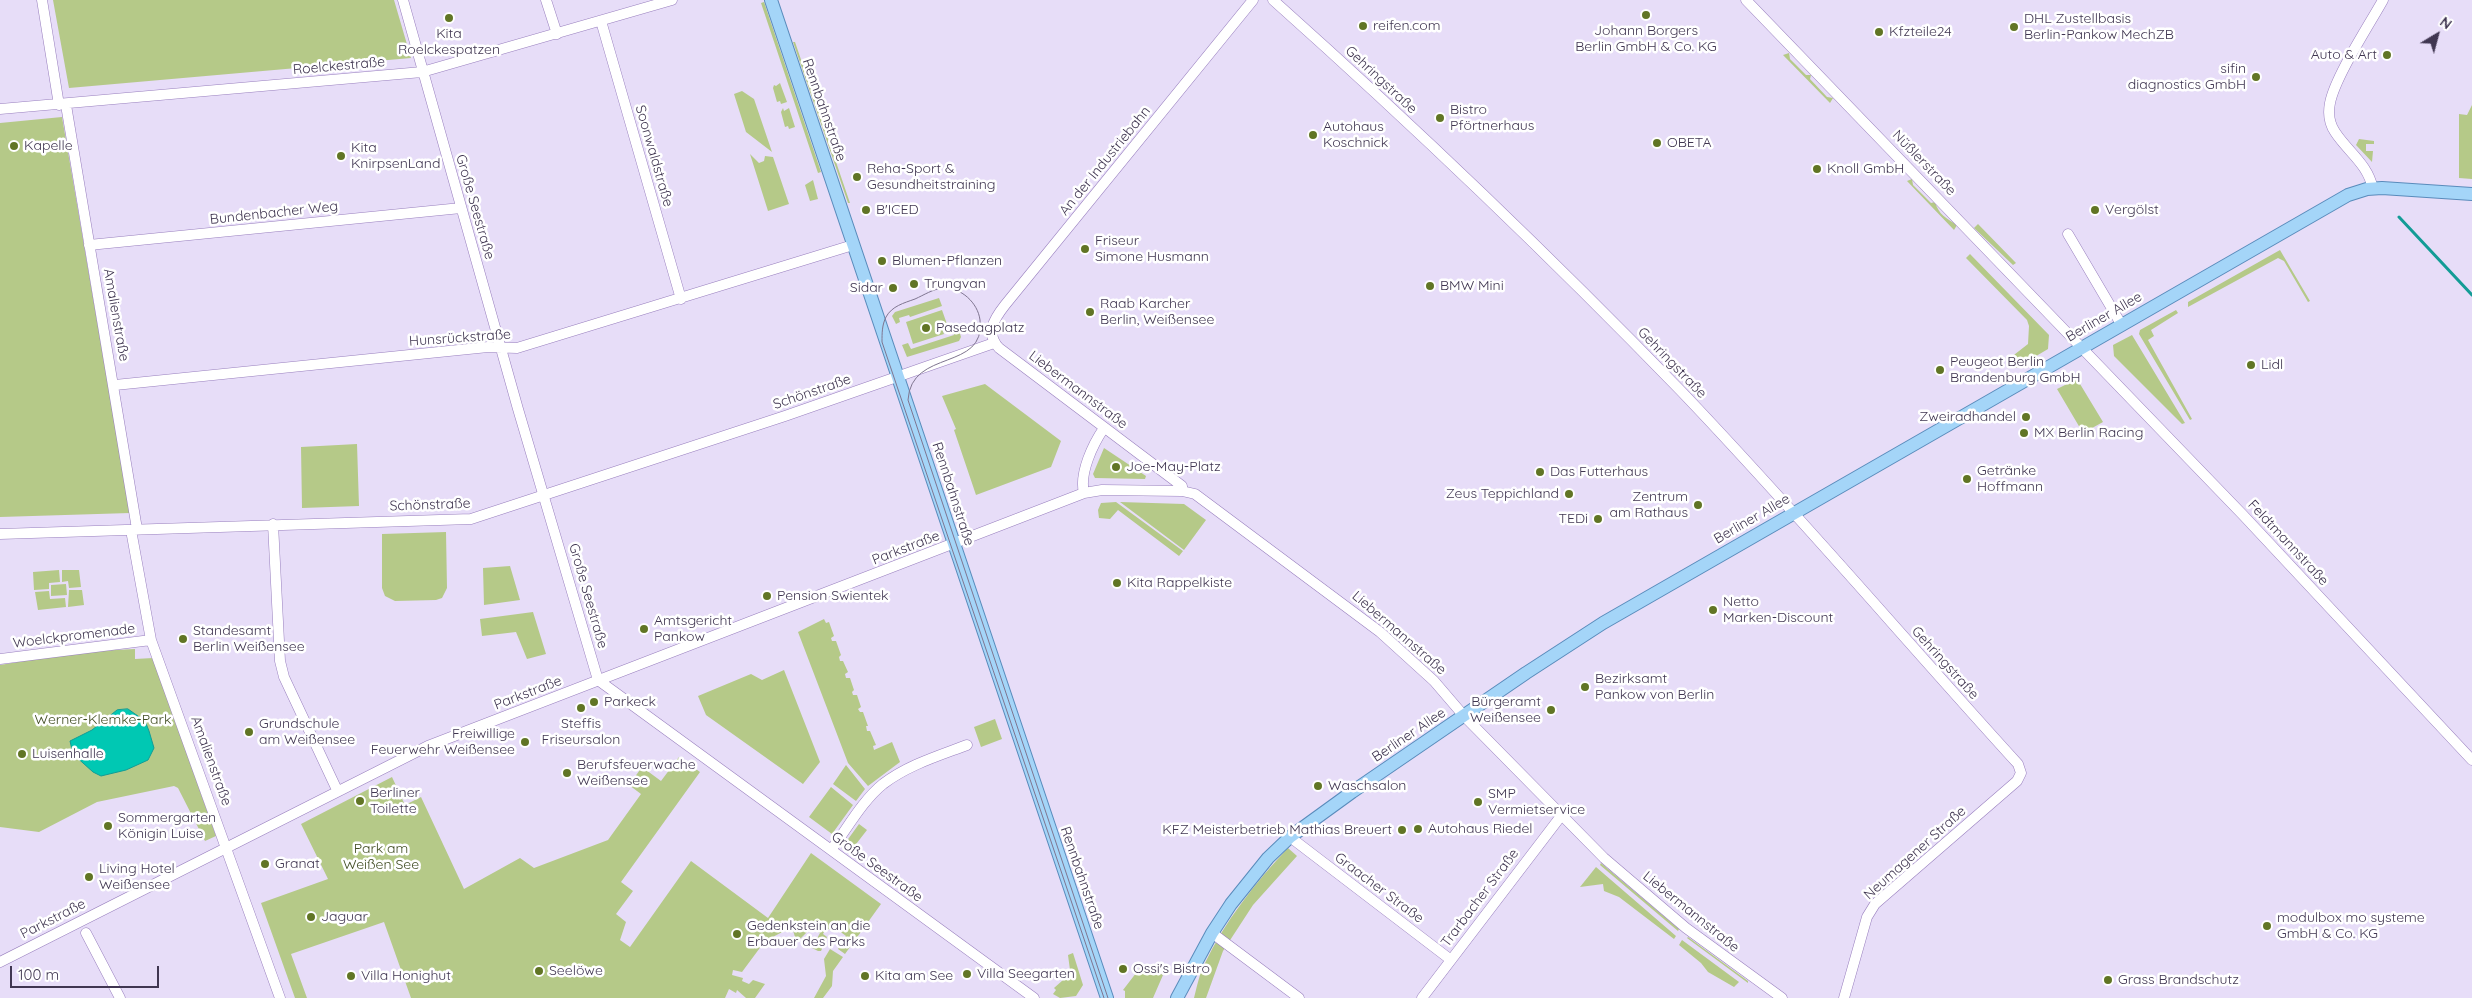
<!DOCTYPE html>
<meta charset="utf-8">
<style>
body{margin:0}
#map{position:relative;width:2472px;height:998px;overflow:hidden;background:#e7ddf8;font-family:Quicksand,sans-serif}
canvas{display:block}
.north{position:absolute;left:2412px;top:10px;width:50px;height:50px;-webkit-text-stroke:4px #fff;paint-order:stroke;rotate:37deg;font-size:14px;font-weight:700;line-height:20px;text-align:center;color:#403651}
.north::after{content:'';display:block;margin:auto;width:18px;height:22px;background:#403651;clip-path:polygon(50% 0,100% 100%,50% 72%,0 100%)}
.scale{position:absolute;left:10px;top:966px;width:149px;height:22px;box-sizing:border-box;border:2px solid #403651;border-top:0;padding-left:6px;font-size:15px;line-height:18px;white-space:nowrap;color:#403651;-webkit-text-stroke:4px #fff;paint-order:stroke}
</style>
<div id="map">
<canvas width="2472" height="998"></canvas>
<div class="north">N</div>
<div class="scale">100 m</div>
</div>
<script>
const ctx = document.querySelector('canvas').getContext('2d');
ctx.lineJoin = 'round';
function fill(path, color) { ctx.fillStyle = color; ctx.fill(path, 'evenodd'); }
function stroke(path, color, width, dash) { ctx.strokeStyle = color; ctx.lineWidth = width; ctx.lineCap = dash ? 'butt' : 'round'; ctx.setLineDash(dash || []); ctx.stroke(path); }
function drawText(font, color, halo, rows, align = 'center') {
  ctx.font = font + ' Quicksand,sans-serif'; ctx.lineWidth = 5; ctx.setLineDash([]); ctx.textBaseline = 'middle'; ctx.strokeStyle = halo; ctx.fillStyle = color; for (const [text, x, y, turn = 0] of rows) {
    ctx.save(); ctx.translate(x, y); ctx.rotate((+turn || 0) * Math.PI / 180); ctx.textAlign = isNaN(turn) ? turn : align; if (halo) ctx.strokeText(text, 0, 0); ctx.fillText(text, 0, 0); ctx.restore();
  }
}
fill(new Path2D(`
 M53,0H394L411,58L69,88Z
 M764,2L821,172L818,173L761,3Z
 M793,42H795L850,203H848Z
 M1789,53L1790,59L1806,75H1811L1810,79L1827,97L1833,98L1830,103L1783,55Z
 M780,83L787,102L781,104L780,101L777,102L773,88L774,85L776,86Z
 M742,91L754,99L772,152L746,132L734,94Z
 M2472,105V179L2459,178V114L2467,115Z
 M783,108L784,111L789,108L795,127L789,129L788,126L785,127L781,112Z
 M62,117L130,513L0,517V123Z
 M2359,139L2374,141V144H2366V151H2373L2372,162L2356,145Z
 M750,154L759,163L764,161L765,156L773,157L789,204L768,211Z
 M1912,179L1913,185L1931,203L1935,202C1939,215 1946,218 1957,225L1954,230L1907,181Z
 M813,180L818,199L810,201L805,185Z
 M1978,224L2016,263L2013,265L1974,228Z
 M2280,250L2310,301L2308,302L2284,261L2278,258L2188,307V302Z
 M1970,254L2049,335L2048,349L2016,368L2010,358L2028,344L2029,326L2027,320L1966,258Z
 M939,298L942,306L910,317L909,315L899,318L900,322L896,324L892,316L895,312Z
 M942,310L948,327L942,329L944,334L913,344L906,322Z
 M2176,310L2178,313L2151,330L2154,336L2148,340L2192,419L2190,420L2139,334L2140,330Z
 M958,327L961,337L959,341L907,357L902,345L908,343L911,349L954,335L953,329Z
 M2132,335L2185,423L2182,424L2114,356L2113,345Z
 M2077,379L2103,422L2083,433L2057,389Z
 M985,384L1061,441L1051,467L976,495L954,430L956,429L942,396Z
 M357,444L359,506L302,508L301,447Z
 M1104,448L1146,476L1145,479L1095,478L1093,474Z
 M1116,502L1183,551L1179,556L1118,510L1110,519L1099,518L1098,510L1101,503Z
 M1120,502L1184,504L1206,520L1184,550Z
 M446,532L447,588L442,598L436,600L395,601L385,596L382,588V534Z
 M510,566L520,600L484,605L483,568Z
 M59,570L60,582L49,583V589L34,590L33,572Z
 M62,570H79L81,587L69,588L68,581L62,582Z
 M66,584L67,595L51,596V585Z
 M69,590H82L84,605L68,607Z
 M49,591L50,599L65,598L66,607L38,610L35,592Z
 M533,612L546,654L527,659L516,632L482,636L480,619Z
 M824,619L826,623L829,622L834,636L831,638L832,641H836L841,655L839,657L840,661H843L848,672L845,674L846,678H850L854,690L852,692L853,695H857L861,707L858,709L860,712H863L868,726H866L867,731H870L876,745L873,746L874,750L892,742L900,762L868,786L848,763L798,632Z
 M135,649V659L153,658L216,836L205,841L178,788L174,786L97,802L39,832L0,827V665L77,652Z
 M784,670L820,762L803,784L706,715L698,696L751,674L762,680Z
 M995,719L1002,739L981,747L974,727Z
 M679,757L700,772L621,882L633,891L616,914L626,922L620,940L630,947L691,861L768,918L811,853L881,904L845,954L838,949L846,936L838,930L835,932L826,928L823,934L827,937L821,951H818L812,948L820,933L811,928L799,940L795,937L792,927L765,941L742,972L733,970L732,975L743,978L742,981L749,984L753,980L765,984L755,998H746L737,990L736,993L729,989L725,998H411L384,922L291,954L307,998H295L261,903L328,879L301,824L392,777L405,805L421,797L464,889L520,858L534,868L608,840L641,794L629,785L642,767L661,781Z
 M846,765L865,789L856,801L833,784Z
 M831,787L853,805L832,834L809,817Z
 M859,824L867,830L853,848L846,842Z
 M1288,848L1297,856L1253,905L1223,951L1206,998H1194C1197,987 1199,975 1204,965C1225,921 1255,883 1288,848Z
 M1601,863L1679,929L1678,931L1600,865Z
 M1596,867L1676,936L1674,939L1619,897L1604,891L1603,884L1580,887Z
 M1688,937L1748,981V983L1687,938Z
 M1682,940L1739,982L1734,987L1708,972L1701,963L1679,945Z
 M830,949L843,957L833,971L832,986L823,998H814L826,976L824,959Z
 M1073,953L1083,985L1076,996L1060,998L1053,994L1056,990L1054,988L1063,980L1062,978L1066,973L1068,974L1070,970L1068,955Z
 M1143,964L1163,975L1153,998H1125V991L1123,990Z`), '#b5c988');
const water = new Path2D(`
 M128,709L145,721L149,731L154,748L148,760L126,770L101,776L93,772L73,754L70,741L92,730L117,710Z`);
fill(water, '#00c8b3');
stroke(water, '#139c96', 1);
stroke(new Path2D(`
 M2399,217L2472,295`), '#139c96', 3);
const minor = new Path2D(`
 M42,0L59,105
 M403,0L518,409L598,680L1034,998
 M546,0L557,34
 M1273,0C1413,125 1549,255 1680,390C1796,511 1905,640 2018,764L2021,773L2017,781L1875,904L1867,917L1844,998
 M1746,0L2243,515L2472,760
 M601,21L681,299
 M66,105L137,529
 M0,109L422,72L672,0
 M2373,189C2368,164 2348,152 2335,132C2329,123 2328,113 2330,103C2335,77 2369,25 2383,0
 M2068,234L2121,324
 M89,245L461,208
 M115,385L488,347L517,348L853,245
 M1182,491V486L999,348C985,333 994,319 1005,305L1253,0
 M1084,493C1079,473 1093,444 1104,428
 M273,524L280,661L284,677L337,790
 M131,530L151,640L280,998
 M0,534L471,519L785,416L994,343
 M0,659L151,640
 M1290,837L1451,960
 M831,850C847,829 862,801 883,784C908,765 938,756 967,745
 M86,933L120,998
 M1212,933L1299,998
 M0,962L428,746L1084,493L1102,490L1182,491L1195,494L1380,632L1434,681L1464,716L1604,858L1686,928L1782,998
 M1422,998L1561,816`);
const major = new Path2D(`
 M771,0L1107,998
 M1177,998L1212,933L1231,904L1268,858L1290,837L1352,792L1526,673L1603,623L2348,195L2367,189L2382,188L2472,194`);
stroke(minor, '#987fbe', 11);
stroke(major, '#598bbb', 14);
stroke(minor, '#fff', 10);
stroke(major, '#a4d5f8', 12);
stroke(new Path2D(`
 M1104,998L882,342C882,333 882,325 886,317C892,306 904,303 915,299C924,295 933,289 943,288C961,287 978,303 980,320C986,372 911,348 908,400L1108,998`), '#7f7590', 1);
for (const [x, y, r, color] of [
 [1646,15,5,"#617525"],
 [449,18,5,"#617525"],
 [1363,26,5,"#617525"],
 [2014,27,5,"#617525"],
 [1879,32,5,"#617525"],
 [2387,55,5,"#617525"],
 [2256,77,5,"#617525"],
 [1440,118,5,"#617525"],
 [1313,135,5,"#617525"],
 [1657,143,5,"#617525"],
 [14,146,5,"#617525"],
 [341,156,5,"#617525"],
 [1817,169,5,"#617525"],
 [857,177,5,"#617525"],
 [866,210,5,"#617525"],
 [2095,210,5,"#617525"],
 [1085,249,5,"#617525"],
 [882,261,5,"#617525"],
 [914,284,5,"#617525"],
 [1430,286,5,"#617525"],
 [893,288,5,"#617525"],
 [1090,312,5,"#617525"],
 [926,328,5,"#617525"],
 [2251,365,5,"#617525"],
 [1940,370,5,"#617525"],
 [2026,417,5,"#617525"],
 [2024,433,5,"#617525"],
 [1116,467,5,"#617525"],
 [1540,472,5,"#617525"],
 [1967,479,5,"#617525"],
 [1569,494,5,"#617525"],
 [1698,505,5,"#617525"],
 [1598,519,5,"#617525"],
 [1117,583,5,"#617525"],
 [767,596,5,"#617525"],
 [1713,610,5,"#617525"],
 [644,629,5,"#617525"],
 [183,639,5,"#617525"],
 [1585,687,5,"#617525"],
 [594,702,5,"#617525"],
 [581,708,5,"#617525"],
 [1551,710,5,"#617525"],
 [249,732,5,"#617525"],
 [525,742,5,"#617525"],
 [22,754,5,"#617525"],
 [567,773,5,"#617525"],
 [1318,786,5,"#617525"],
 [360,801,5,"#617525"],
 [1478,802,5,"#617525"],
 [108,826,5,"#617525"],
 [1418,829,5,"#617525"],
 [1402,830,5,"#617525"],
 [265,864,5,"#617525"],
 [89,877,5,"#617525"],
 [311,917,5,"#617525"],
 [2267,926,5,"#617525"],
 [737,934,5,"#617525"],
 [1123,969,5,"#617525"],
 [539,971,5,"#617525"],
 [967,974,5,"#617525"],
 [351,976,5,"#617525"],
 [865,976,5,"#617525"],
 [2108,980,5,"#617525"]
]) { const dot = new Path2D(); dot.arc(x, y, r, 0, 2 * Math.PI); ctx.fillStyle = color; ctx.fill(dot); stroke(dot, '#fff', 2); }
drawText('14px', '#403651', '#fff', [
 ["DHL Zustellbasis",2024,19],
 ["Berlin-Pankow MechZB",2024,35],
 ["reifen.com",1373,26],
 ["Johann Borgers",1646,31,"center"],
 ["Berlin GmbH & Co. KG",1646,47,"center"],
 ["Kfzteile24",1889,32],
 ["Kita",449,34,"center"],
 ["Roelckespatzen",449,50,"center"],
 ["Auto & Art",2377,55,"right"],
 ["sifin",2246,69,"right"],
 ["diagnostics GmbH",2246,85,"right"],
 ["Bistro",1450,110],
 ["Pförtnerhaus",1450,126],
 ["Autohaus",1323,127],
 ["Koschnick",1323,143],
 ["OBETA",1667,143],
 ["Kapelle",24,146],
 ["Kita",351,148],
 ["KnirpsenLand",351,164],
 ["Reha-Sport &",867,169],
 ["Gesundheitstraining",867,185],
 ["Knoll GmbH",1827,169],
 ["B'ICED",876,210],
 ["Vergölst",2105,210],
 ["Friseur",1095,241],
 ["Simone Husmann",1095,257],
 ["Blumen-Pflanzen",892,261],
 ["Trungvan",924,284],
 ["BMW Mini",1440,286],
 ["Sidar",883,288,"right"],
 ["Raab Karcher",1100,304],
 ["Berlin, Weißensee",1100,320],
 ["Pasedagplatz",936,328],
 ["Peugeot Berlin",1950,362],
 ["Brandenburg GmbH",1950,378],
 ["Lidl",2261,365],
 ["Zweiradhandel",2016,417,"right"],
 ["MX Berlin Racing",2034,433],
 ["Joe-May-Platz",1126,467],
 ["Getränke",1977,471],
 ["Hoffmann",1977,487],
 ["Das Futterhaus",1550,472],
 ["Zeus Teppichland",1559,494,"right"],
 ["Zentrum",1688,497,"right"],
 ["am Rathaus",1688,513,"right"],
 ["TEDi",1588,519,"right"],
 ["Kita Rappelkiste",1127,583],
 ["Pension Swientek",777,596],
 ["Netto",1723,602],
 ["Marken-Discount",1723,618],
 ["Amtsgericht",654,621],
 ["Pankow",654,637],
 ["Standesamt",193,631],
 ["Berlin Weißensee",193,647],
 ["Bezirksamt",1595,679],
 ["Pankow von Berlin",1595,695],
 ["Parkeck",604,702],
 ["Bürgeramt",1541,702,"right"],
 ["Weißensee",1541,718,"right"],
 ["Grundschule",259,724],
 ["am Weißensee",259,740],
 ["Steffis",581,724,"center"],
 ["Friseursalon",581,740,"center"],
 ["Freiwillige",515,734,"right"],
 ["Feuerwehr Weißensee",515,750,"right"],
 ["Luisenhalle",32,754],
 ["Berufsfeuerwache",577,765],
 ["Weißensee",577,781],
 ["Waschsalon",1328,786],
 ["Berliner",370,793],
 ["Toilette",370,809],
 ["SMP",1488,794],
 ["Vermietservice",1488,810],
 ["Sommergarten",118,818],
 ["Königin Luise",118,834],
 ["Autohaus Riedel",1428,829],
 ["KFZ Meisterbetrieb Mathias Breuert",1392,830,"right"],
 ["Granat",275,864],
 ["Living Hotel",99,869],
 ["Weißensee",99,885],
 ["Jaguar",321,917],
 ["modulbox mo systeme",2277,918],
 ["GmbH & Co. KG",2277,934],
 ["Gedenkstein an die",747,926],
 ["Erbauer des Parks",747,942],
 ["Ossi's Bistro",1133,969],
 ["Seelöwe",549,971],
 ["Villa Seegarten",977,974],
 ["Villa Honighut",361,976],
 ["Kita am See",875,976],
 ["Grass Brandschutz",2118,980]
], 'left');
drawText('14px', '#403651', '#fff', [
 ["Roelckestraße",339,66,-5],
 ["Gehringstraße",1381,80,43],
 ["Rennbahnstraße",824,110,71],
 ["Soonwaldstraße",654,156,74],
 ["An der Industriebahn",1105,161,-51],
 ["Nüßlerstraße",1924,163,46],
 ["Große Seestraße",475,207,74],
 ["Bundenbacher Weg",274,213,-6],
 ["Amalienstraße",116,315,80],
 ["Berliner Allee",2104,317,-30],
 ["Hunsrückstraße",460,338,-4],
 ["Gehringstraße",1672,363,46],
 ["Liebermannstraße",1078,390,37],
 ["Schönstraße",812,392,-19],
 ["Rennbahnstraße",953,494,72],
 ["Schönstraße",430,505,-2],
 ["Berliner Allee",1752,519,-30],
 ["Feldtmannstraße",2288,543,47],
 ["Parkstraße",906,548,-21],
 ["Große Seestraße",588,596,74],
 ["Liebermannstraße",1399,633,41],
 ["Woelckpromenade",74,636,-7],
 ["Gehringstraße",1945,663,48],
 ["Parkstraße",528,693,-21],
 ["Berliner Allee",1409,735,-34],
 ["Amalienstraße",211,761,70],
 ["Neumagener Straße",1915,853,-42],
 ["Große Seestraße",877,867,36],
 ["Rennbahnstraße",1082,878,71],
 ["Graacher Straße",1379,888,37],
 ["Trarbacher Straße",1480,898,-53],
 ["Liebermannstraße",1691,912,39],
 ["Parkstraße",53,919,-27]
]);
drawText('14px', '#3f4b21', '#fff', [
 ["Werner-Klemke-Park",103,720],
 ["Park am",381,849],
 ["Weißen See",381,865]
]);
</script>
